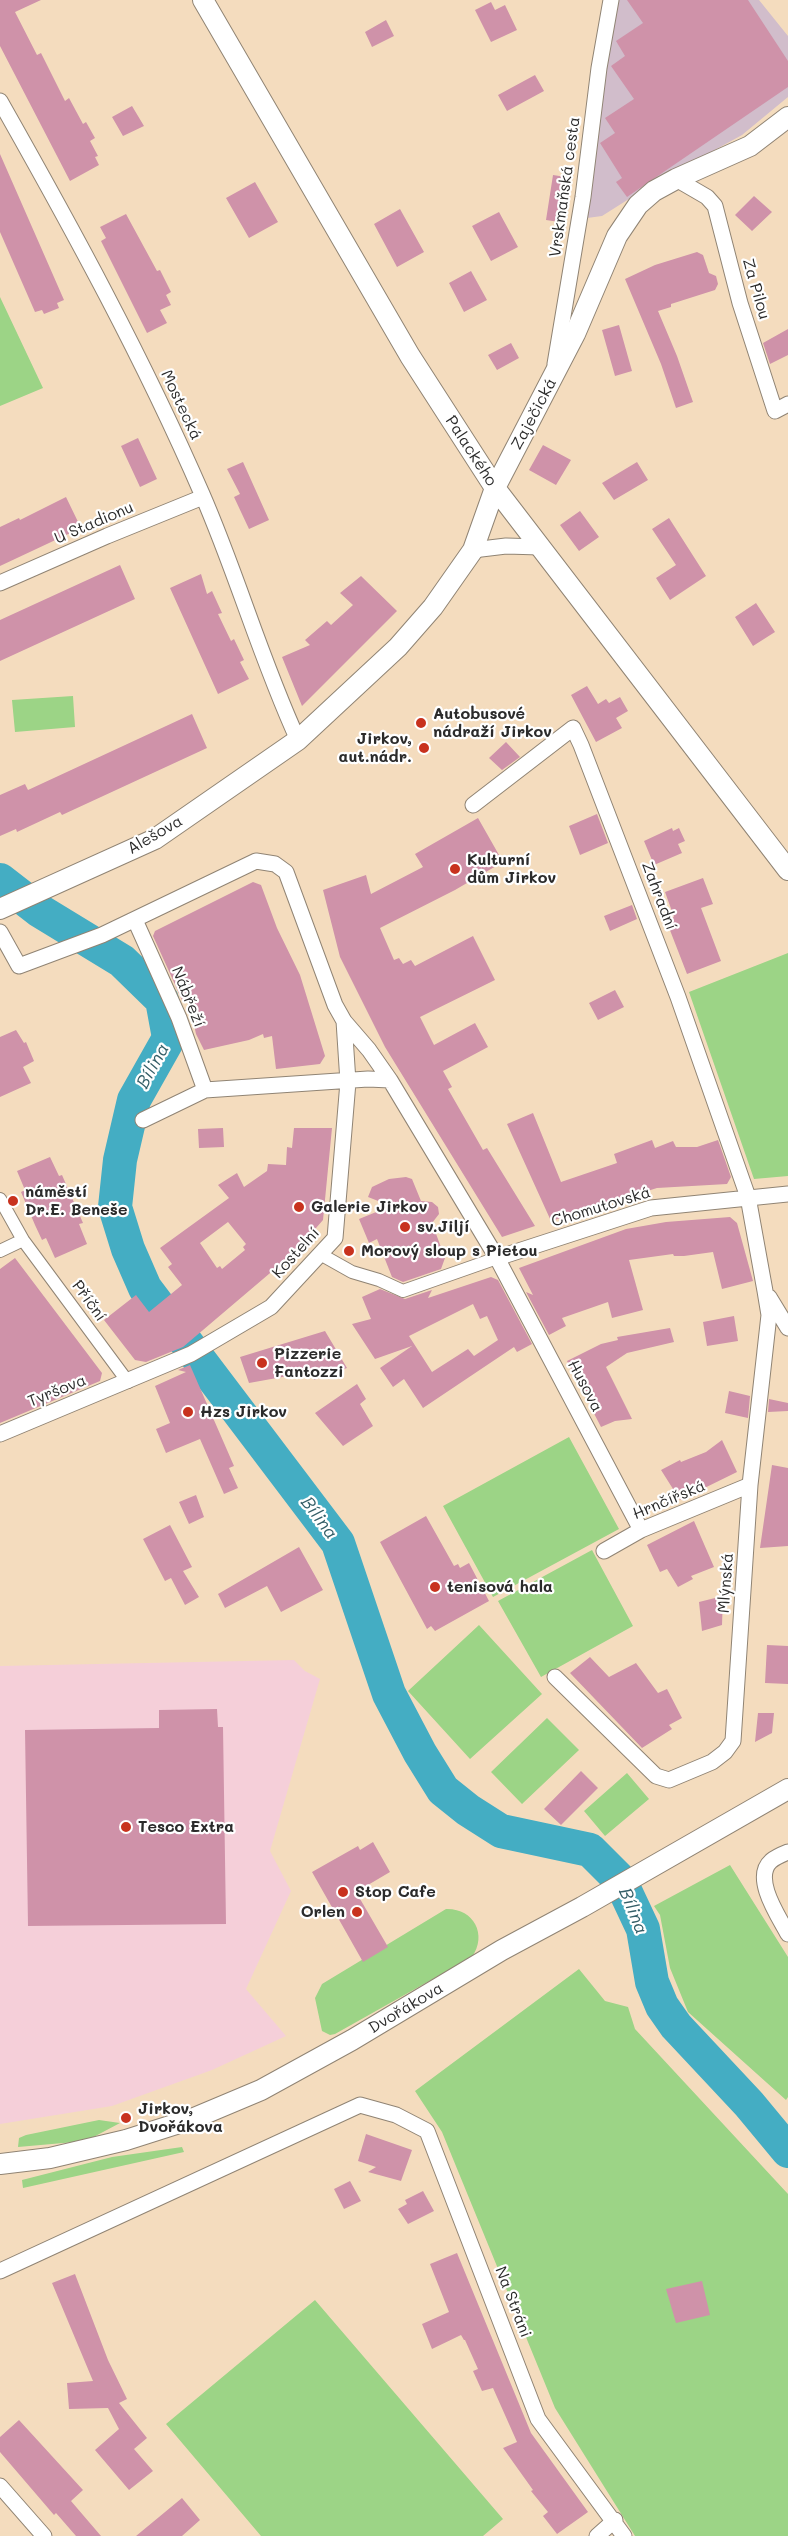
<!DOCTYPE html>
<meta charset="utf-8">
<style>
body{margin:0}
canvas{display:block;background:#f4dcbe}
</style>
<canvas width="788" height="2536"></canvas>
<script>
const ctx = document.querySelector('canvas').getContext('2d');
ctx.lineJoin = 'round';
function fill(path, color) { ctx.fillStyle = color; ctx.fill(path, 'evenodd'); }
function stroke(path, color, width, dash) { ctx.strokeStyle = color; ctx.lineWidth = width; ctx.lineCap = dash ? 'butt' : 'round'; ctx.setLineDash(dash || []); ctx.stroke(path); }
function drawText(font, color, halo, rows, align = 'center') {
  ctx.font = font + ' Mali,sans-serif'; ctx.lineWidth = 4.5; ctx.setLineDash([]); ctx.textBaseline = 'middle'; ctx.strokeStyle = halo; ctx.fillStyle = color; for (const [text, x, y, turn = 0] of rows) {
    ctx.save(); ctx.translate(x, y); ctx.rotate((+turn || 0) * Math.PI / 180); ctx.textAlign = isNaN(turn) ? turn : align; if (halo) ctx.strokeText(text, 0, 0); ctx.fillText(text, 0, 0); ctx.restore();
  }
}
fill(new Path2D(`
 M294,1660L305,1671L320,1679L270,1851L291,1891L246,1989L286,2036L212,2070L112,2106L0,2124V1666Z`), '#f5cfd9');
fill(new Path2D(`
 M617,0H759L788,36V97L742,135L651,185L602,216L587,218L603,87Z`), '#d1bdcb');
fill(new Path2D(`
 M0,297L43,388L0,406Z
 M73,696L75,727L15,732L12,700Z
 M788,953V1176L754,1179L689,992Z
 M569,1437L619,1529L493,1597L443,1506Z
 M592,1550L633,1626L541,1677L498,1601Z
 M479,1625L542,1694L470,1759L408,1691Z
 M547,1718L579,1750L522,1804L491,1772Z
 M627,1773L649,1799L605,1836L584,1811Z
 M730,1865L788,1957V2097L786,2100L688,2012L670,1968L660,1915L654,1906Z
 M446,1909C473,1908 488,1934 472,1957L335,2034L330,2035L322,2031L315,1998L322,1984Z
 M579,1969L605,2001L628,2007L635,2029L788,2194V2536H635L555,2408L442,2132L415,2091Z
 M99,2120L120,2123L86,2141L18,2147L19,2138L26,2135Z
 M182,2147L184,2152L23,2188L22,2180L112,2157Z
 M315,2300L503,2519L483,2536H261L166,2424Z`), '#9cd486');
stroke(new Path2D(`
 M0,880L40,911L122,961L162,1000L169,1038L134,1100L120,1160L115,1207L128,1249L145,1288L338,1543L389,1694L420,1753L443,1790L468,1810L501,1831L590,1850L620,1880L643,1929L652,1982L662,2006L676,2026L749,2104L788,2151`), '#44adc3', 34);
fill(new Path2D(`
 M0,0H41L15,12L37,55L41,53L65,101L69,98L83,124L86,122L95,138L90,141L98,156L95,157L99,165L70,181L0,46Z
 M627,0H748L788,61V87L627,197L616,182L622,178L600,143L615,133L605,118L634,99L611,66L625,56L616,41L643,23Z
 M491,2L495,10L505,5L517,30L491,42L475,10Z
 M386,20L394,36L372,47L365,32Z
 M535,75L544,91L507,111L498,95Z
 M132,106L144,126L123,136L112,117Z
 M0,154L64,300L57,303L59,308L44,314L42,310L35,312L0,232Z
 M553,175L572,178L566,223L546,220Z
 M255,182L278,222L249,238L226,198Z
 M754,196L772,212L752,231L735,215Z
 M400,209L424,252L397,267L374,224Z
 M499,212L518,247L491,261L472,226Z
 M126,214L157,271L160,270L171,292L166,295L171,305L160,310L167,323L147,333L101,241L106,238L100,227Z
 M697,252L703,255L709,273L716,276L718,284L715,290L671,304V307L658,311L677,356L693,402L676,408L661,364L625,279L655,265Z
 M471,271L487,300L464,312L449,283Z
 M619,325L632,371L615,376L602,330Z
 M788,329V355L770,364L763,343Z
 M511,343L519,358L497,370L488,355Z
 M138,438L157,479L140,487L121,446Z
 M543,445L571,460L556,485L529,470Z
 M243,462L269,520L249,529L234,497L240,494L227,469Z
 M637,462L648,480L614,500L602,483Z
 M66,497L81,528L0,566V527L19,518L20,520Z
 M580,511L599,537L579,551L560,525Z
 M669,518L706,576L670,600L656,578L676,565L652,529Z
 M120,565L135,599L0,661V620Z
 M201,574L207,594L212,591L222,613L218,614L231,641L234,639L244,660L240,662L249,679L218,694L170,588Z
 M361,576L397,611L302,706L282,657L310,645L305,640L327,621L331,625L353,605L340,593Z
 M756,603L775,632L753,646L735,617Z
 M587,686L598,704L606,699L609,703L620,697L628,711L616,718L622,728L596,742L571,695Z
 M192,714L207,748L62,815L60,812L17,832L16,829L0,836V795L25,784L28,790Z
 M506,742L520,757L502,770L489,758Z
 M597,814L608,843L580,855L569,826Z
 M478,818L503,862L455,890L380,928L394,960L399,958L403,964L411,960L415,966L473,936L495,980L420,1017L434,1045L475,1023L488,1047L443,1071L452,1087L448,1089L483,1150L487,1148L535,1226L502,1237L385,1047L340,957L323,890L366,875L371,894L423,867L415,854Z
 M672,828L673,831L679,828L685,841L678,844L682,853L654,865L644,841Z
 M703,878L713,904L701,908L721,961L687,974L666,920L674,917L665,892Z
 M253,882L261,885L277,928L300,975L325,1056L320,1064L276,1069L272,1036L264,1038L263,1034L249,1040L204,1050L196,1034L188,997L182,1000L153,936L155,931Z
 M632,905L637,919L610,931L604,916Z
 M615,990L624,1007L598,1020L589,1003Z
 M16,1030L24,1043L26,1042L34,1061L23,1067L31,1083L0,1097V1037Z
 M533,1113L561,1182L617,1163L614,1154L652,1140L655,1148L673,1141L676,1147H697L718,1140L731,1177L727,1184L657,1188L551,1221L507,1124Z
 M223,1128L224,1147L199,1148L198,1129Z
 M294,1128H332L323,1220L296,1251L183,1347L146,1362L135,1360L104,1320L136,1295L149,1312L182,1285L168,1267L172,1264L160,1248L229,1198L218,1185L237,1173L244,1187L267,1171L268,1164L286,1165L287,1147L292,1148ZM228,1222L246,1244L243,1247L245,1250L222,1269L220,1266L217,1268L200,1243Z
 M50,1157L59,1176L62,1175L83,1223L79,1224L87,1244L55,1258L46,1238L42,1240L35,1225L21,1192L25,1190L17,1171Z
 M406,1177L412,1179L421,1201L432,1202L438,1207L439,1214L432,1223L445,1258L441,1269L403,1282L392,1277L377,1239L369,1243L359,1219L391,1206L368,1197L372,1187L389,1179Z
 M730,1217L737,1223L753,1281L722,1289L713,1252L684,1256H674L673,1254L629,1260L643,1310L612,1318L608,1302L562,1318L566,1326L549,1335L526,1292L533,1295L519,1268L626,1229L666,1222Z
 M15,1258L102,1373L100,1381L0,1423V1269Z
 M491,1277L498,1280L532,1344L517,1352L514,1347L423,1408L404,1379L393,1387L380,1368L412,1346L375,1359L352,1324L371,1319L362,1297L380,1289L405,1299L432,1290L428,1298ZM473,1304L480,1319L487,1316L498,1340L474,1356L468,1349L432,1372L409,1336Z
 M734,1316L738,1341L707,1346L703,1322Z
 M670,1328L674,1342L627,1353L606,1367L632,1419L615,1421L601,1427L567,1361L601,1344L618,1340L617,1337Z
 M325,1331L347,1368L314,1380L312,1372L290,1379L288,1376L249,1383L240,1357Z
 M190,1365L234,1466L229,1468L238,1488L224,1494L200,1439L166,1453L156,1429L170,1423L155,1386L186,1372L178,1370Z
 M357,1384L366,1399L360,1404L373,1426L343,1446L315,1413Z
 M729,1391L750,1396L748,1418L725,1413Z
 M769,1399L788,1403V1411L768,1412Z
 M722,1440L737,1472L680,1500L661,1470L680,1460L681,1462L706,1452Z
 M772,1465L788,1468V1546L760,1548Z
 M196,1495L204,1517L189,1524L179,1502Z
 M426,1516L454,1566L458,1564L460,1568L469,1563L489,1601L435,1631L431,1626L427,1629L380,1542Z
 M694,1521L714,1567L691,1576L693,1579L678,1587L667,1569L660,1572L647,1545Z
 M170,1525L192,1567L183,1571L199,1597L185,1605L171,1578L165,1581L143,1539Z
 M299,1547L323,1590L281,1612L267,1586L225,1608L218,1594Z
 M723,1596L722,1625L702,1631L699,1602Z
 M767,1645L788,1646V1684L765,1683Z
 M590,1657L609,1677L636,1663L658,1693L667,1689L682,1718L669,1725L672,1729L642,1748L570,1673Z
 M217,1709L218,1727H223L226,1924L28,1926L25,1730L159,1728V1710Z
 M758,1713H774L772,1733L755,1742Z
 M581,1771L598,1788L561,1825L544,1809Z
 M373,1842L390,1872L356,1892L388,1947L363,1962L312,1872L358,1846L360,1850Z
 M366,2134L412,2150L401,2181L368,2172L376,2167L358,2161Z
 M350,2181L361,2201L344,2209L334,2189Z
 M423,2191L434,2211L408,2224L398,2209L407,2204L405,2200Z
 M457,2253L531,2433L588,2512L557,2534L543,2516L548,2512L531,2491L533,2490L503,2448L517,2442L493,2388L482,2391L473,2371L478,2369L465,2340H464L461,2335L432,2349L422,2324L449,2312L430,2264Z
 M75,2274L108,2360L127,2399L119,2403L147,2438L134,2449L153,2471L129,2490L95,2450L119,2429L108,2408L69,2409L67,2383L93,2381L52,2283Z
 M702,2281L710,2315L676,2323L666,2289Z
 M19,2420L83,2490L71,2501L101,2536H76L56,2513L54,2515L0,2452V2437Z
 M182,2498L200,2520L182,2536H136Z`), '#cf92a9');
const pedestrian = new Path2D(`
 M0,1199L23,1240L128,1382
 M0,1251L23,1240
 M320,1254L352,1272L379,1280L403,1291L497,1258`);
const minor = new Path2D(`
 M0,101C73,230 143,358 202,494C237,574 261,660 298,740
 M676,179L707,197L715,206L740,303L775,411L788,404
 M555,364L583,197L599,68L611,0
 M473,550L506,546L540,547
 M0,583L107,536L203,497
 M473,805L573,728L581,745L678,997L748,1197L765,1291L769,1315L750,1485L733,1741L725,1752L712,1762L669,1780L656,1776L555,1677
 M135,920L179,1018L205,1090L143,1120
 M0,932L19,966L102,935L256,861L275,864L286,872L335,1005L344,1021L369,1050L390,1080L497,1258L641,1530
 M205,1090L368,1079L390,1080
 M497,1258L651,1208L788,1194
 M769,1297L788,1328
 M0,1434L191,1354L271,1307L335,1238L348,1082L344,1021
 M604,1551L641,1530L750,1485
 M788,1852C783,1854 776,1857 771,1861C752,1878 779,1917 788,1934
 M0,2271L360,2105L396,2115L427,2131L538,2419L624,2536
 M0,2486L44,2536
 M597,2536L615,2520`);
const tertiary = new Path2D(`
 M203,0L410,356L495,488L788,870
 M0,909L155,839L298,740L398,647L433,607L473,550L495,488L575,334L617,236L638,205L654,191L676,179L750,146L788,117
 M0,2164L50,2158L126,2140L192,2119L261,2090L352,2040L502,1950L582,1907L788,1789`);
stroke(pedestrian, '#908474', 14);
stroke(minor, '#908474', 17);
stroke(tertiary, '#908474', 22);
stroke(pedestrian, '#fff', 12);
stroke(minor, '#fff', 15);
stroke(tertiary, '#fff', 20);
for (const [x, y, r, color] of [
 [421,723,6,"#c8321e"],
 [424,748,6,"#c8321e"],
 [455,869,6,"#c8321e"],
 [13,1201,6,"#c8321e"],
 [299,1207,6,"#c8321e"],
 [405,1227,6,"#c8321e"],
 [349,1251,6,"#c8321e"],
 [262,1363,6,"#c8321e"],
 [188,1412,6,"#c8321e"],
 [435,1587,6,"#c8321e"],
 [126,1827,6,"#c8321e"],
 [343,1892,6,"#c8321e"],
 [357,1912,6,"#c8321e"],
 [126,2118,6,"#c8321e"]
]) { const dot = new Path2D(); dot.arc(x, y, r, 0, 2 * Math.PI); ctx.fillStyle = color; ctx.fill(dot); stroke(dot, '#fff', 2); }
drawText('16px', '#2b2b2b', '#fff', [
 ["Vrskmaňská cesta",565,187,-82],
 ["Za Pilou",756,289,74],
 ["Mostecká",181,405,65],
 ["Zaječická",534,414,-62],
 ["Palackého",471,451,57],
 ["U Stadionu",94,523,-23],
 ["Alešova",155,835,-30],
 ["Zahradní",659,896,69],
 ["Nábřeží",188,997,68],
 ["Chomutovská",601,1207,-17],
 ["Kostelní",296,1253,-48],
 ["Příční",89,1301,54],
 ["Husova",585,1386,62],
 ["Tyršova",57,1391,-22],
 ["Hrnčířská",669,1500,-23],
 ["Mlýnská",726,1583,-86],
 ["Dvořákova",406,2008,-31],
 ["Na Stráni",513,2302,69]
]);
drawText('bold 16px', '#2b2b2b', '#fff', [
 ["Autobusové",433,714],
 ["nádraží Jirkov",433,732],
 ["Jirkov,",412,739,"right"],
 ["aut.nádr.",412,757,"right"],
 ["Kulturní",467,860],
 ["dům Jirkov",467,878],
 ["náměstí",25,1192],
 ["Dr.E. Beneše",25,1210],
 ["Galerie Jirkov",311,1207],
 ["sv.Jiljí",417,1227],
 ["Morový sloup s Pietou",361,1251],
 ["Pizzerie",274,1354],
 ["Fantozzi",274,1372],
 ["Hzs Jirkov",200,1412],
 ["tenisová hala",447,1587],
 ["Tesco Extra",138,1827],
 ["Stop Cafe",355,1892],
 ["Orlen",345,1912,"right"],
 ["Jirkov,",138,2109],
 ["Dvořákova",138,2127]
], 'left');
drawText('italic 18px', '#355f68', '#fff', [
 ["Bílina",153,1066,-61],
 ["Bílina",319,1518,53],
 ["Bílina",633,1911,68]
]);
</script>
